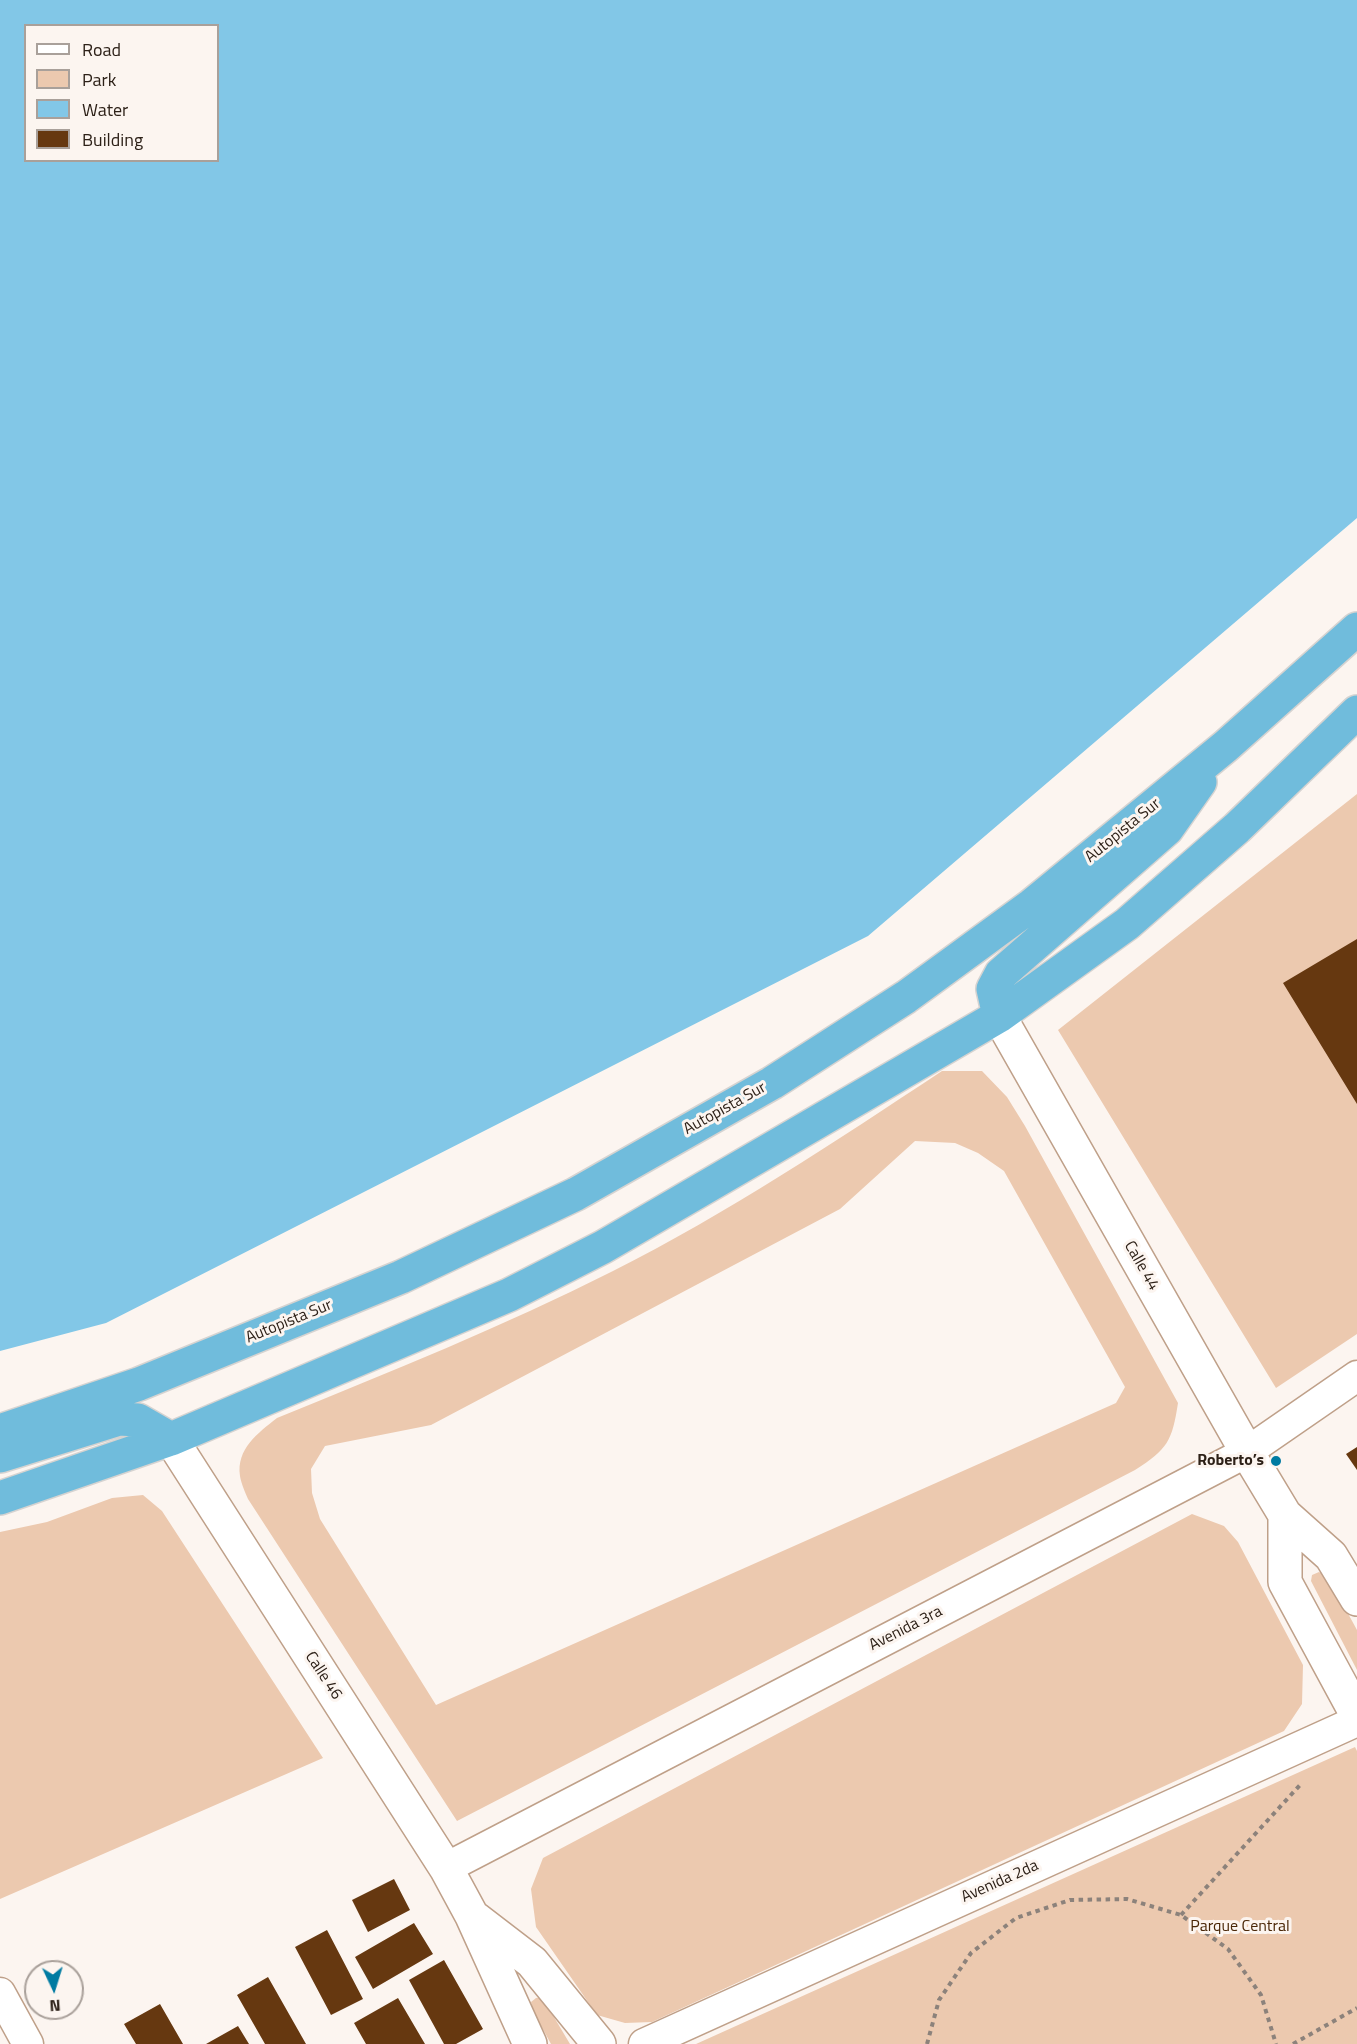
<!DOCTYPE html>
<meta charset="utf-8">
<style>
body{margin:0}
#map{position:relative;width:1357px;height:2044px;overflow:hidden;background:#fcf5f0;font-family:"Titillium Web",sans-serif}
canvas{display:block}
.legend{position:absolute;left:24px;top:24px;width:195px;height:138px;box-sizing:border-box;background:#fcf5f0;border:2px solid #a9a09a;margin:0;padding:8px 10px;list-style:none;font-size:18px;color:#2d2118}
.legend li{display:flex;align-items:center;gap:12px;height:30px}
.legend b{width:30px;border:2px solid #a9a09a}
.north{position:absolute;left:24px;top:1960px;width:60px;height:60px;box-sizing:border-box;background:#fcf5f0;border:2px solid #a9a09a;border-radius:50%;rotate:176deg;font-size:16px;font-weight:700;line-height:24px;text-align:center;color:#2d2118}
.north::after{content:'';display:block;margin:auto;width:21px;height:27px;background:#007ba2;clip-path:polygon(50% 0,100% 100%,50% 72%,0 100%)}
</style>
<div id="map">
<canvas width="1357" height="2044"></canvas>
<ul class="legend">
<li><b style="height:8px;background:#fff"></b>Road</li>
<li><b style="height:16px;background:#ecc9af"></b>Park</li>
<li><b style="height:16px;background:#82c7e7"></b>Water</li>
<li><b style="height:16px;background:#663810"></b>Building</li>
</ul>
<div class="north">N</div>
</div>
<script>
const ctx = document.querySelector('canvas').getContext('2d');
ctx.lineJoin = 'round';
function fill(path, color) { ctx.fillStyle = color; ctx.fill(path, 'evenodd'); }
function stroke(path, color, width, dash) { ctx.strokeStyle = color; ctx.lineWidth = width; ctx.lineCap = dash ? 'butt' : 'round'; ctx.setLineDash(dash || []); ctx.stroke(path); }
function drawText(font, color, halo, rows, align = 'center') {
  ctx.font = font + ' "Titillium Web",sans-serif'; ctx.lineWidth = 6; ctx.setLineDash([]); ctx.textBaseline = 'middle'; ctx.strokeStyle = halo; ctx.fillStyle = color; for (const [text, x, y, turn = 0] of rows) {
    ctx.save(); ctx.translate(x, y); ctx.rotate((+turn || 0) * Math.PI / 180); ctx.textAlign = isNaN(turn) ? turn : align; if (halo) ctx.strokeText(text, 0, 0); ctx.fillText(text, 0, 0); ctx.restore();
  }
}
fill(new Path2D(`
 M1357,794V1334L1276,1388L1058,1030Z
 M942,1071H982L1007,1097L1025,1126L1178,1403C1172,1441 1168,1449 1135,1470L457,1821L248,1499C245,1492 241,1483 240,1476C236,1449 258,1433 277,1418C390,1372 504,1326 613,1271C728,1213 836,1141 942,1071ZM915,1141L955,1143L978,1153L1004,1171L1125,1387L1116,1403L436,1705L320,1519L312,1493L311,1469L325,1446L431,1425L840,1209Z
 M143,1495L162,1511L323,1758L0,1899V1532L47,1522L112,1498Z
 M1192,1514L1224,1526L1238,1542L1303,1665L1302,1704L1284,1731L652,2022L625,2023L597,2015L536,1927L531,1889L543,1858Z
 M1319,1572L1328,1577L1357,1630V1670L1311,1581L1312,1575Z
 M1355,1747L1357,1751V2044H696Z
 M542,1997L570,2044H551L533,2011L531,2002L536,1998Z`), '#ecc9af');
fill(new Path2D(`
 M0,0H1357V518L868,936L106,1323L0,1351ZM26,26H218V160H26Z`), '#82c7e7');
fill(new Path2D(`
 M1357,939V1104L1283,983Z
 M1357,1447V1470L1346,1454Z
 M394,1879L410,1910L368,1932L352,1900Z
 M414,1923L433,1954L373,1989L355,1957Z
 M327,1930L363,1999L331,2015L295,1947Z
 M444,1960L483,2029L456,2044H444L409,1980Z
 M268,1977L306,2044H265L237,1995Z
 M398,1998L425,2044H366L354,2023Z
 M160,2004L183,2044H136L124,2024Z
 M238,2026L249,2044H206Z`), '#663810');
const minor = new Path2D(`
 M446,1868L1247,1452L1357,1376
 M0,1993L28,2044
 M644,2044L1357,1721`);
const tertiary = new Path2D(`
 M999,1016L1247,1452L1285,1515L1331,1556L1357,1599
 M171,1439L446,1868L472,1916L530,2044
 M1285,1515V1582L1357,1715
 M476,1919L532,1962L599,2044`);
const trunk = new Path2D(`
 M999,1016L993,989L1001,974L1167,829L1200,782
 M0,1431L139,1384L401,1277L576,1194L772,1083L906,997L1032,905L1226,746L1357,629
 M0,1456L119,1419L138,1420L171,1439
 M0,1498L171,1439L509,1295L603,1247L999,1016L1127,924L1237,828L1357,712`);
stroke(minor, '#bfa089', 33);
stroke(tertiary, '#bfa089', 36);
stroke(trunk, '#d5d3d1', 36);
stroke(new Path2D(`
 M1181,1915L1300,1785
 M927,2044L939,2000L971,1953L1016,1918L1070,1900L1127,1899L1181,1915L1228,1949L1261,1995L1276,2044
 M1293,2044L1357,2008`), '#8c827b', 4, [4.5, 4.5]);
stroke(minor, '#fff', 30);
stroke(tertiary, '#fff', 33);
stroke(trunk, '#70bcdc', 33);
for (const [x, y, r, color] of [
 [1276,1461,6,"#007ba2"]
]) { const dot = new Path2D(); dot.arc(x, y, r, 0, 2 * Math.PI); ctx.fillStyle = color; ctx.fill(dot); stroke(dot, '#fcf5f0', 2); }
drawText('16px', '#2d2118', '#fcf5f0', [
 ["Autopista Sur",1123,831,-39],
 ["Autopista Sur",725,1109,-29],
 ["Calle 44",1141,1266,60],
 ["Autopista Sur",289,1322,-22],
 ["Avenida 3ra",906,1629,-27],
 ["Calle 46",323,1676,57],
 ["Avenida 2da",1000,1882,-24]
]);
drawText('bold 16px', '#2d2118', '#fcf5f0', [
 ["Roberto’s",1264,1461]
], 'right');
drawText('16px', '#4a2707', '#fcf5f0', [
 ["Parque Central",1240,1927]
]);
</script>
